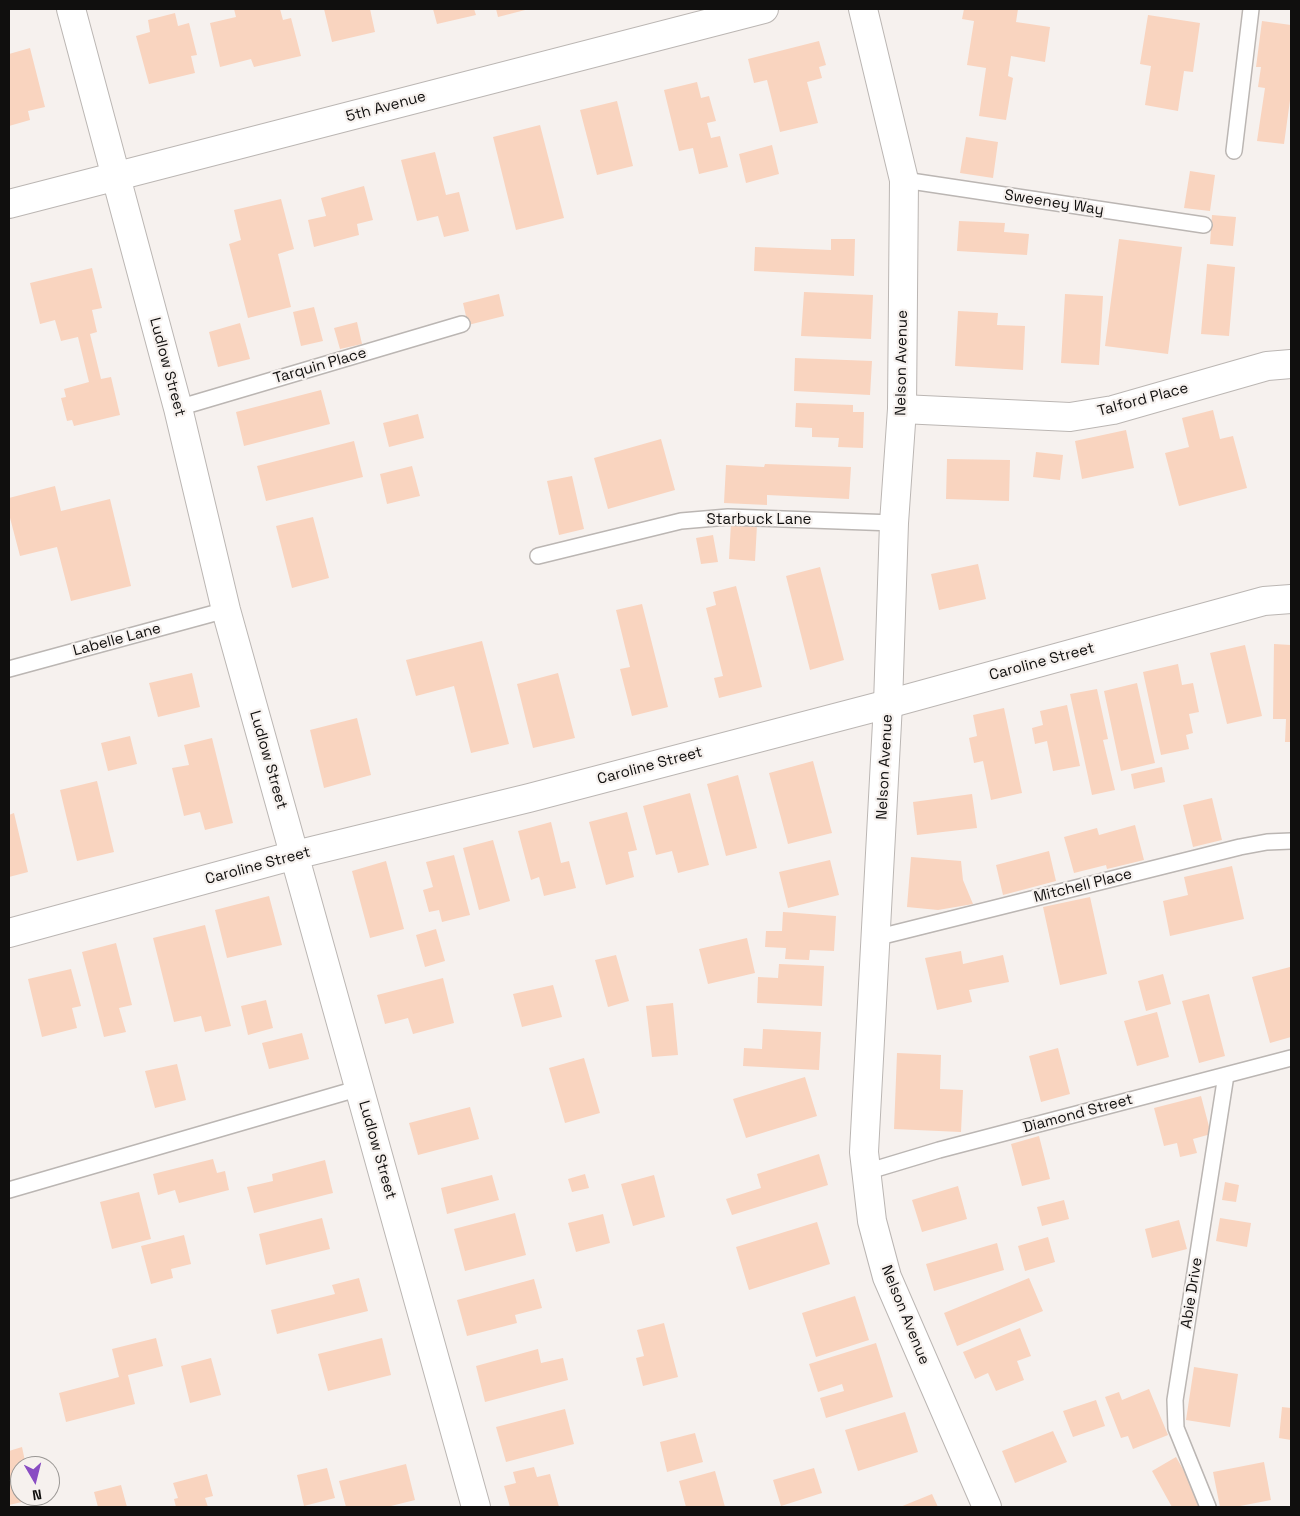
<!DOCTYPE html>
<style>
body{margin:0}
#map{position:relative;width:1300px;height:1516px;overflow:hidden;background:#f6f1ee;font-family:"Space Grotesk",sans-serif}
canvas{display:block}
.frame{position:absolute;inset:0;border:10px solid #100f0e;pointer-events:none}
.north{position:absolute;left:10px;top:1456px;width:50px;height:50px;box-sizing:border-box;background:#f6f1ee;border:1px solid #9a9794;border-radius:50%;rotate:172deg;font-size:14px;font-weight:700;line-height:20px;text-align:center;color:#100f0e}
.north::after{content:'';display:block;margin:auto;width:18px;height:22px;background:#894dc3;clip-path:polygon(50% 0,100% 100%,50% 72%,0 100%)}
</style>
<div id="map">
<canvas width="1300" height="1516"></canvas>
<div class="frame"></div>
<div class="north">N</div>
</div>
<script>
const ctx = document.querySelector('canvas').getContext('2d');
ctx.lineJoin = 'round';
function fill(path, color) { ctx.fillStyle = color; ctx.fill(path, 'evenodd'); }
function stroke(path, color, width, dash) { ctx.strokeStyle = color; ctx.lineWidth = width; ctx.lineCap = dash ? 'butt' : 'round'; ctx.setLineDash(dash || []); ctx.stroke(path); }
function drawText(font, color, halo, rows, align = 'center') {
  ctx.font = font + ' "Space Grotesk",sans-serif'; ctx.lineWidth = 4.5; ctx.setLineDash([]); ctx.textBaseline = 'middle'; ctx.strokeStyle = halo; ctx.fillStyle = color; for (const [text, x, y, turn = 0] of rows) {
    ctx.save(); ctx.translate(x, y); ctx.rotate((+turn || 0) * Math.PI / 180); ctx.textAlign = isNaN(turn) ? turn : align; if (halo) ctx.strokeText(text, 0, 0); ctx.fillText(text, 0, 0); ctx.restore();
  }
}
fill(new Path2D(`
 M234,9H280L283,20L291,18L301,56L254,67L251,59L220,67L210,23L236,17Z
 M324,9H370L375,32L332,42Z
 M433,9H474L476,15L437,24Z
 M496,9H529L498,17Z
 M964,9H1018L1016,22L1050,27L1045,62L1011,56L1008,76L1013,78L1006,120L979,116L986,68L967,65L974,21L962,19Z
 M175,13L178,26L189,23L197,55L191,56L195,73L149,84L136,36L150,32L148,20Z
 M1148,15L1200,23L1193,72L1184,71L1178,111L1145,105L1151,66L1140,64Z
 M1262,21L1291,25V93L1284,144L1257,141L1265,88L1258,87L1261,67H1256Z
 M819,41L826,65L819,67L822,78L807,82L818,123L780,132L767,80L754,83L748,59Z
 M30,48L45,107L28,111L30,120L9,126V54Z
 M697,82L701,98L709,96L716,121L707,123L711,138L720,136L728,167L699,174L693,148L679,151L664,90Z
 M617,101L633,166L597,175L580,110Z
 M540,125L564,218L516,230L493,137Z
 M966,137L998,142L993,178L960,173Z
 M772,145L779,174L746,183L739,154Z
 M435,152L446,195L459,192L469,231L444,237L438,216L417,221L401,160Z
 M1190,171L1215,175L1210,211L1184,208Z
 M364,186L373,220L357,224L359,235L314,247L308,220L326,216L321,198Z
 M281,199L294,249L278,254L291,307L248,318L229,244L241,240L234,210Z
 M1212,215L1236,217L1233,246L1210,244Z
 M959,221L1005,223L1004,232L1029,234L1027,255L957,251Z
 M831,239H855L854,276L754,271L755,247L831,250Z
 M1119,239L1182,247L1168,354L1105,346Z
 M1207,264L1235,267L1229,336L1201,334Z
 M92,268L102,308L92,310L97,332L90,334L101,379L111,377L120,415L74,426L72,420L67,421L61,398L66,397L64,389L89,382L78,337L61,341L55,320L40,324L30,283Z
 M804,292L873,295L871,339L801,336Z
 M499,294L504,316L468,325L463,303Z
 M1065,294L1103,296L1099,365L1061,363Z
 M314,307L323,341L301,346L293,312Z
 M958,311L998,313L997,325L1025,326L1023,370L955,366Z
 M357,322L362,344L340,349L334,328Z
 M240,323L250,359L218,367L209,332Z
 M795,358L872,361L870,395L794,391Z
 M321,390L330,424L244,446L236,412Z
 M796,403L853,405V412H864L863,448L838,447L839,438L812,437V428L795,427Z
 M1213,410L1220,439L1233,436L1247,488L1179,506L1165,453L1189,447L1182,418Z
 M418,414L424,438L389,447L383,423Z
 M1126,430L1134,468L1082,479L1075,441Z
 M661,439L675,490L608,509L594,458Z
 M354,441L363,477L266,501L257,466Z
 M1036,452L1063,455L1060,480L1033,477Z
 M947,459L1010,460L1009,501L946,499Z
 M765,464L851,467L849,499L767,495V505L724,503L726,465L764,467Z
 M412,466L420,496L387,504L380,474Z
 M572,476L584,529L559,535L547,481Z
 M55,486L61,511L110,499L131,586L71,601L57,547L20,556L9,514V498Z
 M313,517L329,578L292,588L276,526Z
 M731,523L757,525L755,561L729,559Z
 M713,535L718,562L701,564L696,538Z
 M978,564L986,599L939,610L931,574Z
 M820,567L844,660L810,670L786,576Z
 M736,586L762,687L719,698L714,678L723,676L706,608L716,605L713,592Z
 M642,604L668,707L632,716L620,669L630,667L616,610Z
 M482,641L509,744L471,753L454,686L416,696L406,660Z
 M1274,644L1291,645V742H1285L1286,719H1273Z
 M1245,645L1262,716L1227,724L1210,653Z
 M1178,664L1182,685L1193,683L1199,712L1189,714L1193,733L1186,735L1189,749L1161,755L1143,672Z
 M192,673L200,707L158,717L149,683Z
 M558,673L575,738L533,748L517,684Z
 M1137,683L1155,763L1121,771L1104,691Z
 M1097,689L1108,739L1103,740L1115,790L1092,795L1070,694Z
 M1067,705L1080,766L1053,771L1047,741L1035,744L1032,728L1043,725L1040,711Z
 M1004,708L1022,793L991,800L983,761L974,763L969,738L977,736L973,715Z
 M357,718L371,775L324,788L310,730Z
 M130,736L137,764L108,771L101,743Z
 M212,738L233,823L205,830L200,812L184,816L172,768L189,765L184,745Z
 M813,761L832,833L788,844L769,773Z
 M1162,767L1165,782L1134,789L1131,774Z
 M738,775L757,848L726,856L707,784Z
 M97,781L114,852L77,861L60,790Z
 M690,793L709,865L678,873L672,851L656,855L643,806Z
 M972,794L977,828L917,835L913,802Z
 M1212,798L1222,840L1193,847L1183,805Z
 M627,812L637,850L628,852L634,877L606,885L589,822Z
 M14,813L28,872L9,877V815Z
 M551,822L561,863L569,861L576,888L544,896L539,877L531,880L518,831Z
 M1135,825L1144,860L1107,869L1106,865L1074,873L1064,837L1097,828L1099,835Z
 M493,840L510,901L479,910L463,848Z
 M1049,851L1056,881L1003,895L996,865Z
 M454,855L470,915L442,922L439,910L429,912L423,890L433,887L426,862Z
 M911,857L961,861L963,880L973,904L938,910L907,907Z
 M830,860L839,895L788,908L779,872Z
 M386,861L404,929L370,938L352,871Z
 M1232,866L1244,919L1170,936L1163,901L1188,895L1184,877Z
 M269,896L282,945L227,958L215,910Z
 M1090,897L1107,974L1060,985L1043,907Z
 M783,912L836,916L834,951L810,950L809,960L785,959L786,948L765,947L766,931H782Z
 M205,925L231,1026L205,1032L201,1016L174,1022L153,938Z
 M436,929L445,961L425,967L416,935Z
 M747,938L755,973L708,984L699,949Z
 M116,943L132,1005L119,1008L126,1032L104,1037L82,952Z
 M961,951L963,964L1003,955L1009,982L969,990L972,1002L937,1010L925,958Z
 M616,955L629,1001L608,1007L595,960Z
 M779,964L824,966L822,1006L757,1003L758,977L778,978Z
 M1290,967L1291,974V1037L1270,1043L1252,977Z
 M71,969L81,1006L72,1008L77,1028L42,1037L28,979Z
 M1163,974L1171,1004L1146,1011L1138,981Z
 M443,978L454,1023L413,1034L408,1018L385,1024L377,995Z
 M553,985L562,1017L522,1027L513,994Z
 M1209,994L1225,1056L1199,1063L1182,1001Z
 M266,1000L273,1028L248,1035L241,1006Z
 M673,1003L678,1055L652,1057L646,1006Z
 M1157,1012L1169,1057L1137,1066L1124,1021Z
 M763,1029L821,1032L819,1070L743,1066L744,1048L762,1049Z
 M302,1033L309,1059L269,1069L262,1043Z
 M1058,1048L1070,1094L1041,1102L1029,1056Z
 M897,1053L941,1055L940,1089L963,1090L961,1132L894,1129Z
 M584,1058L600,1113L565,1123L549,1068Z
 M177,1064L186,1100L155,1108L145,1071Z
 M805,1077L817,1116L746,1138L733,1099Z
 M1201,1096L1211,1134L1193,1139L1197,1153L1180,1157L1177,1143L1164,1146L1154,1108Z
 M470,1107L479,1139L418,1155L409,1123Z
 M1039,1136L1050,1179L1022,1186L1011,1144Z
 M819,1154L828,1185L732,1215L726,1199L761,1188L757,1174Z
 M213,1159L217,1173L225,1171L229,1190L179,1203L175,1190L158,1195L153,1174Z
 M325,1160L333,1193L254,1213L247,1187L273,1181L272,1174Z
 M585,1174L589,1188L572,1192L568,1179Z
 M492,1175L499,1200L447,1214L441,1188Z
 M654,1175L665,1217L633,1226L621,1184Z
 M1225,1182L1239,1185L1236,1202L1222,1200Z
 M958,1186L967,1219L922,1232L912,1200Z
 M139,1192L151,1239L112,1249L100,1202Z
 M1064,1200L1069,1219L1042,1226L1037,1207Z
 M515,1213L526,1255L465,1271L454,1229Z
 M603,1214L610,1243L576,1252L568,1223Z
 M322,1218L330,1249L266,1265L259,1234Z
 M1220,1218L1251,1223L1247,1247L1216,1241Z
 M1179,1220L1187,1249L1152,1258L1145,1229Z
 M817,1222L830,1264L749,1290L736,1247Z
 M184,1235L191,1264L171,1269L173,1278L151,1284L141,1246Z
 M1048,1237L1055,1262L1025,1271L1018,1246Z
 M997,1243L1004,1270L934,1291L926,1264Z
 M359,1278L368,1311L277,1334L271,1310L335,1294L332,1285Z
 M1029,1278L1043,1311L957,1346L944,1313Z
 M534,1279L542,1308L515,1315L517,1323L467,1336L457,1300Z
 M855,1296L869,1340L816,1357L802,1313Z
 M664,1323L678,1377L643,1386L636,1358L644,1356L637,1330Z
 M1020,1328L1031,1356L1017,1361L1024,1380L996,1391L988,1373L975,1379L963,1352Z
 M156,1338L163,1366L128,1375L135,1404L66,1422L59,1393L119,1377L112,1349Z
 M382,1338L391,1375L328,1391L318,1354Z
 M876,1343L893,1397L826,1418L820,1398L844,1391L842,1384L818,1392L809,1364Z
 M538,1349L541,1363L563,1358L568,1380L485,1402L476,1366Z
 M211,1358L221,1395L190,1403L181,1366Z
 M1194,1367L1238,1374L1230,1427L1186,1420Z
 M1149,1389L1168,1435L1133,1449L1128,1436L1121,1438L1105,1397L1119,1392L1122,1400Z
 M1096,1400L1105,1426L1073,1437L1063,1411Z
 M1282,1407L1291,1408V1440L1279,1438Z
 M565,1409L574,1444L506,1462L496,1427Z
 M905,1412L918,1452L858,1471L845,1430Z
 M1053,1431L1067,1462L1015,1483L1002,1451Z
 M695,1433L703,1462L667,1472L660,1442Z
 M22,1447L26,1466H20V1496H34L35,1499L9,1505V1451Z
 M1176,1457L1205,1507H1172L1152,1471Z
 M1264,1462L1271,1500L1235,1507H1220L1213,1472Z
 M406,1464L415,1500L387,1507H346L339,1481Z
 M534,1467L537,1477L550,1474L559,1507H510L504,1486L516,1483L513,1472Z
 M327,1468L335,1498L304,1506L297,1475Z
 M814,1468L822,1493L781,1506L773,1480Z
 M715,1471L725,1507H686L679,1481Z
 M207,1474L213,1496L205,1498L208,1507H176L174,1499L178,1498L173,1483Z
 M121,1485L127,1507H98L94,1492Z
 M932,1494L938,1507H900Z`), '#f9d4bf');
const lane = new Path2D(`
 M1234,151L1251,9
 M904,180L1204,225
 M178,408L462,324
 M538,556L681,521L728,517L894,523
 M9,669L226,610
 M875,938L1240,847L1267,842L1291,841
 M866,1172L939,1150L1291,1058
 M9,1190L360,1088
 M1208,1507L1176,1428L1175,1400L1226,1075`);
const street = new Path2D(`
 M71,9L178,408L226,610L476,1507
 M9,204L764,9
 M902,409L1070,417L1113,410L1267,366L1291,364
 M9,933L295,855L529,798L888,704L1264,601L1291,599`);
const secondary = new Path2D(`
 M863,9L904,180L902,409L894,523L888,704L864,1152L872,1221L887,1277L987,1507`);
stroke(lane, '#bbb6b3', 18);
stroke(street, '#bbb6b3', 30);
stroke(secondary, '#bbb6b3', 30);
stroke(lane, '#fff', 15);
stroke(street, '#fff', 28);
stroke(secondary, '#fff', 28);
drawText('15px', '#100f0e', '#f6f1ee', [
 ["5th Avenue",386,107,-15],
 ["Sweeney Way",1054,203,9],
 ["Nelson Avenue",902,363,-89],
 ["Tarquin Place",320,366,-16],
 ["Ludlow Street",167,367,75],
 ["Talford Place",1143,400,-15],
 ["Starbuck Lane",759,520],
 ["Labelle Lane",117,640,-15],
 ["Caroline Street",1042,662,-15],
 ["Ludlow Street",268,760,74],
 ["Caroline Street",650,766,-15],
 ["Nelson Avenue",885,767,-87],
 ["Caroline Street",258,866,-15],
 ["Mitchell Place",1083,886,-14],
 ["Diamond Street",1078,1114,-15],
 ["Ludlow Street",377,1150,74],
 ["Abie Drive",1192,1293,-81],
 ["Nelson Avenue",905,1315,68]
]);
</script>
